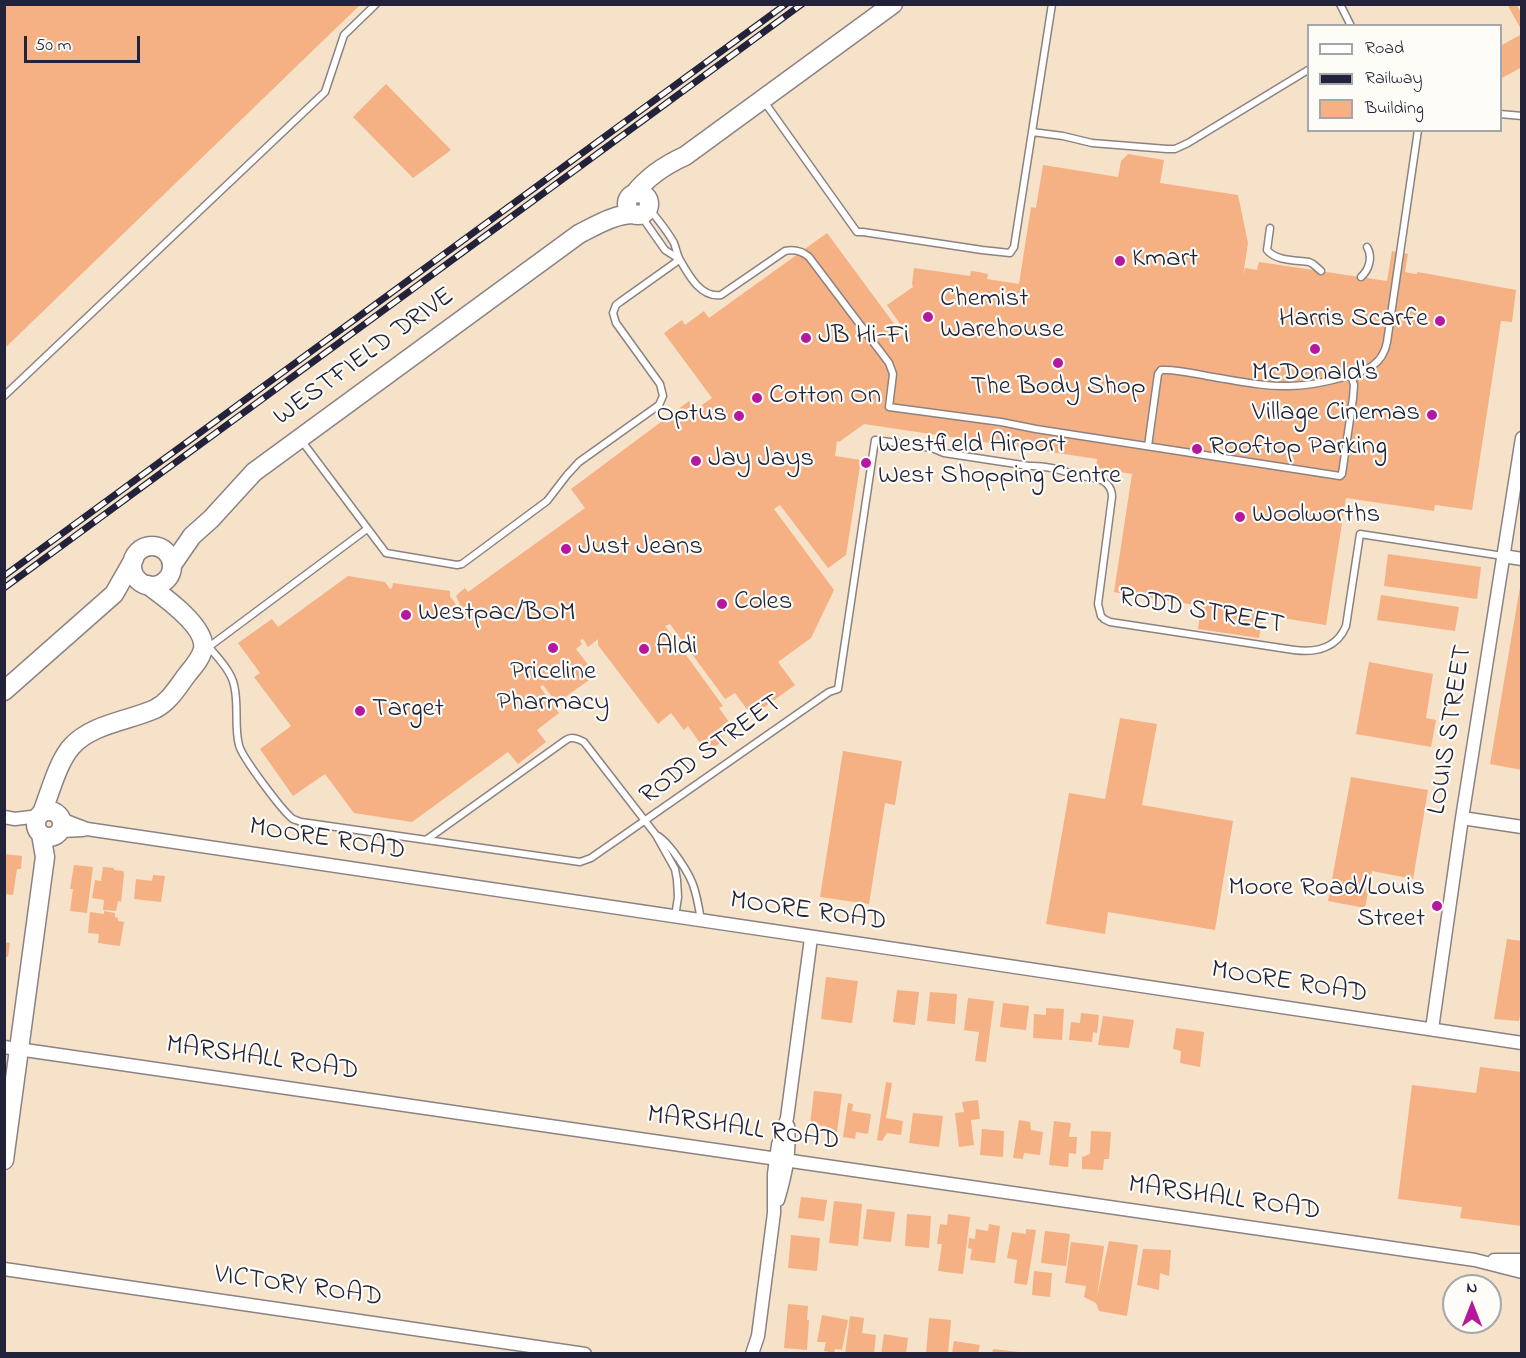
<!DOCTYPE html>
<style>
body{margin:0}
#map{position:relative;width:1526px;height:1358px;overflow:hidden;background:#f5e2c9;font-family:"Indie Flower",sans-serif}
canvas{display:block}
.frame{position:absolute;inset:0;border:6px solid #22223b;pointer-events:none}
.legend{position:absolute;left:1307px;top:24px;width:195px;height:108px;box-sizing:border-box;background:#fdfcf7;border:2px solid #a5a5ac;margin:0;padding:8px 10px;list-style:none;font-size:18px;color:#22223b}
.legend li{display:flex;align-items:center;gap:12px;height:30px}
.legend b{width:30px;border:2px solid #a5a5ac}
.north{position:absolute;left:1442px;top:1274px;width:60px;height:60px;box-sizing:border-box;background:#fdfcf7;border:2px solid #a5a5ac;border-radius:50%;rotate:0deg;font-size:16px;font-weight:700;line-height:24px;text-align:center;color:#22223b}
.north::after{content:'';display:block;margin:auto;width:21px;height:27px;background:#b5179e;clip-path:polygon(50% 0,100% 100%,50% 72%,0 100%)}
.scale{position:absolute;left:24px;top:36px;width:116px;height:27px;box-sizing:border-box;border:3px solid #22223b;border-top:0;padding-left:8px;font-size:18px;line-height:21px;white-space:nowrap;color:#22223b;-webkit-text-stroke:4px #fdfcf7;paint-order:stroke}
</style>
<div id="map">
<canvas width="1526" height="1358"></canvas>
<div class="frame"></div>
<ul class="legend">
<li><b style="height:8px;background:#fff"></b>Road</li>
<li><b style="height:8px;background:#22223b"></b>Railway</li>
<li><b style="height:16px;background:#f5b084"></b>Building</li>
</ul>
<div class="north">N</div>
<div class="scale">50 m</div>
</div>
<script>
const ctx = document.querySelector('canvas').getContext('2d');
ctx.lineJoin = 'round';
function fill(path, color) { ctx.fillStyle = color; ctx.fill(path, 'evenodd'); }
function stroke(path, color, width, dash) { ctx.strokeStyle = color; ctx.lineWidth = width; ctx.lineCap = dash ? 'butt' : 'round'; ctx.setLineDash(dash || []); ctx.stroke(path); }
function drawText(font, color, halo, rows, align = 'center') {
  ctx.font = font + ' "Indie Flower",sans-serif'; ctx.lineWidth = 4.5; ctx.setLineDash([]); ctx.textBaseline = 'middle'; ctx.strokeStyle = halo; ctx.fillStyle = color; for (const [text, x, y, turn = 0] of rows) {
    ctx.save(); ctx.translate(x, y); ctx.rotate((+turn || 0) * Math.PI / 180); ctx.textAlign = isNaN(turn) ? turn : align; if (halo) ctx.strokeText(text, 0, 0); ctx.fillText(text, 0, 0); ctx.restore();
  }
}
fill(new Path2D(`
 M5,4H361L5,348Z
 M1507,4H1516L1522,14V31Z
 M1522,34V67L1500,79V46Z
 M386,84L451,150L413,178L353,117Z
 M1128,154L1164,160L1160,183L1238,195L1248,243L1243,276L1245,268L1257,270L1259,262L1387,281L1392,251L1408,254L1405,272L1415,274H1417V272L1429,274L1516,290L1512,322L1501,321L1472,510L1435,505L1434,511L1346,498L1326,625L1263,615L1259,638L1198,629L1201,606L1114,592L1132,474L1096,468L1097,459L864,424L839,442L837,441L835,456L861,460L846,555L828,568L780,505L774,509L834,590L811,638L778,662L795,685L752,716L735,693L725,699L670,624L665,626L723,706L719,708L729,722L718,729L724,740L707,753L688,726L684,730L671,713L658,724L598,645V639L588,647L584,640L582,639L580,641L582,644L576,649L596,675L557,703L543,685L540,687L559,713L537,730L546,742L518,764L508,752L412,822L354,813L325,774L293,796L260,749L291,726L254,677L260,673L238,643L272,619L278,627L348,576L385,582L390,589L392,588L393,583L450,591V596L457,606L460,604L456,596L460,592L465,588L468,592L585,508L571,489L689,401L695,410L712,398L664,333L682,320L685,325L704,311L709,318L827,233L906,340L909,337L887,305L913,287L912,284L914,268L970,276L971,271L979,272L988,274L987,279L1019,284L1031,207L1036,208L1043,165L1118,177L1121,161Z
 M1388,554L1481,567L1477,599L1384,586Z
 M1520,587H1522V770L1490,764Z
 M1381,595L1459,607L1455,631L1377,620Z
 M1369,662L1433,674L1426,718L1436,720L1431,747L1356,734Z
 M1120,718L1157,724L1142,805L1233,821L1215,930L1108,912L1105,934L1046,924L1069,793L1105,799Z
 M843,751L902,761L895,805L885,803L869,904L820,897Z
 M1351,777L1428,790L1413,879L1372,871L1365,908L1328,901Z
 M4,854L22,856L21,869H17L13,895L4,894Z
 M74,865L93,867L87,913L70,911L73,889H70Z
 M103,867L114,868V870L123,871L124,874L121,902L118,901L116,911L103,910L104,900L92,898L95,880L101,881Z
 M153,875L165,876L161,902L134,899L136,879L152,881Z
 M104,911L115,913V917L118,918V921L124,922L120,946L98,943L99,934L88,933L90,912L104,914Z
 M1507,939L1522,941V1004L1519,1021L1494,1019Z
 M4,942L10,943L8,957L4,956Z
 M826,977L858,981L852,1023L821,1019Z
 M897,990L919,992L915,1025L893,1022Z
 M930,992L957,994L955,1024L927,1021Z
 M968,998L994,1001L986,1062L975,1061L979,1032L964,1030Z
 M1003,1003L1029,1006L1026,1030L1000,1027Z
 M1046,1008L1064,1009L1062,1040L1033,1038L1034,1014L1046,1015Z
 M1081,1013L1099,1015L1097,1033L1093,1032L1092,1042L1069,1040L1071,1022L1080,1023Z
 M1103,1016L1134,1020L1129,1048L1098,1045Z
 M1176,1028L1204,1032L1200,1067L1180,1063L1181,1051L1173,1049Z
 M1480,1067L1522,1072V1226L1460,1218L1462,1207L1398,1199L1412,1085L1476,1093Z
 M886,1082L892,1083L886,1118L903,1121L901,1135L887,1133L882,1141L877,1140Z
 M814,1091L842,1094L837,1132L823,1131L826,1126L810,1125Z
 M978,1100L980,1119L971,1120L974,1145L959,1147L955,1113L964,1112L962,1102Z
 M848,1103L853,1104L852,1111L871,1114L868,1134L856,1132L855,1139L843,1137Z
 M913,1113L943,1116L939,1147L909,1143Z
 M1019,1120L1030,1122L1031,1130L1043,1132L1040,1155L1024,1153L1023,1159L1013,1158Z
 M1054,1121L1071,1123L1069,1137H1077L1076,1154L1069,1153L1068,1167L1049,1165Z
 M982,1129L1004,1131L1003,1157L980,1155Z
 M1091,1131L1111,1132L1109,1159H1104L1103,1170L1082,1169V1157L1090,1154Z
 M801,1197L827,1200L824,1221L798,1218Z
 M834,1201L862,1204L858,1246L829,1243Z
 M867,1209L895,1212L891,1242L863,1239Z
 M907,1214L931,1216L929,1248L905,1246Z
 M948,1214L970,1217L963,1274L938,1271L942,1244H937L940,1224L947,1225Z
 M989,1224L1000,1226L995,1263L970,1260L972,1249L968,1248L969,1238L975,1239L976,1229L988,1231Z
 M1026,1229L1036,1230L1027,1285L1014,1283L1017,1260L1007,1258L1012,1232L1026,1234Z
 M1045,1231L1070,1234L1066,1266L1041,1263Z
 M791,1235L820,1238L817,1271L788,1268Z
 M1109,1241L1138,1245L1127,1316L1099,1311L1096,1303L1084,1297L1086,1286L1065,1283L1071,1242L1104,1246L1097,1297Z
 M1143,1249L1171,1250L1169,1276L1160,1273L1159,1290L1137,1285Z
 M1034,1271L1052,1273L1050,1297L1032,1295Z
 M788,1304L808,1306L807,1320H809L807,1350L784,1348Z
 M822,1315L848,1320L842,1350L835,1349L834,1353L824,1351L826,1342H817Z
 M850,1316L864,1318L862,1333L876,1335L874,1354H845Z
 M929,1318L951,1320L948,1354H926Z
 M884,1334L908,1338L906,1354H881Z
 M954,1341L980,1345L978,1354H952Z
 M993,1349L1019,1352L1018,1354H992Z`), '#f5b084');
const lane = new Path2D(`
 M1340,4L1351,26
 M763,100L857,232H863L982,250L1010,253L1014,247L1052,4
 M1500,114L1522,116
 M1032,132L1063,136L1092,143L1167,149H1175L1188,143L1308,70
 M648,207C657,219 667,230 674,243C676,248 677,255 680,260C689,276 701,298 721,295L785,251C795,249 802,251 809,257L889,363L893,374L889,407L1001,422L1036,429L1340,476L1342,474L1353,398L1354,385L1351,375
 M638,214L644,220L665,250L679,259
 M1270,228L1267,250C1276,261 1295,260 1309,262L1313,264L1321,271
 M1361,277C1369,270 1373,257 1367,247
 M4,396L325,92L344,35L376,4
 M301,440L386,553L457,565L462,564L547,501L567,475L579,462L659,405L663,396L660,384L616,323L613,313L616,305L620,302L679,260
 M1148,446L1158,374L1161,370C1176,369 1192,373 1207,376C1234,380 1262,387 1289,386C1308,386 1326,382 1344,377C1365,372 1383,365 1387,342L1418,130
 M209,647C218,658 231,671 234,685C239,705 234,726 239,745C241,756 283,812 293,819C295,820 299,821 301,822L580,862L591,858L829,692L838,689L875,440L932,448L944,453L1029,466C1045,465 1060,470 1076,475C1086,478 1099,476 1107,484C1111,488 1112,492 1112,497L1098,604L1101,616L1104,619L1110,622L1294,650C1316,653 1337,648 1346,626L1360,534L1503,556
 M206,649L367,529
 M656,835C663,838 668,845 673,851C693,878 696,888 701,921
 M426,840L566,740C572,736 578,739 584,742L656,835L675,869L677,880L678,897L675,917`);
const street = new Path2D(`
 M1503,556L1522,559
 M4,817L15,819L39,816
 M1462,818L1522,827
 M61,819L87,829C565,901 1044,970 1522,1043
 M61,831L83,830
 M1432,1029L1462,818L1522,438
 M4,1047L1475,1260L1522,1272
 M778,1200C786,1173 790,1154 788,1126
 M1494,1260H1522
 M4,1269L585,1354
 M752,1354L758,1336L774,1213V1174L776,1159L778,1145L787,1118L811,938`);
const secondary = new Path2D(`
 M627 204a11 11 0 1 1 22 0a11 11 0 1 1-22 0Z
 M634,194C648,176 665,165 685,156L893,4
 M132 566a20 20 0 1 1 40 0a20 20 0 1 1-40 0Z
 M172,565L192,536L211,519L254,472L579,234C597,225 614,214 635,214
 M4,691L114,594L134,559
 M36 824a13 13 0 1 1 26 0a13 13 0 1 1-26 0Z
 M42,813C50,793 58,761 72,746C92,724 128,721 155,709C169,702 177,688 186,676C192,668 201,659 203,649C207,627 163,596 148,585
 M4,1160L45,857L41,834`);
stroke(lane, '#8c8282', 9);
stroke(street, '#8c8282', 15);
stroke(secondary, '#8c8282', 21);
stroke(lane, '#fff', 6);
stroke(street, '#fff', 12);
stroke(secondary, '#fff', 18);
const rail = new Path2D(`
 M4,576L786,4
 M4,588L802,4`);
stroke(rail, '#22223b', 7);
stroke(rail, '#fdfcf7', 4.5, [14]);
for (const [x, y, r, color] of [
 [1120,261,6,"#b5179e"],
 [928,317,6,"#b5179e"],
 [1440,321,6,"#b5179e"],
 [806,338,6,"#b5179e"],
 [1315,349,6,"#b5179e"],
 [1058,363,6,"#b5179e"],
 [757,398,6,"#b5179e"],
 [1432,415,6,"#b5179e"],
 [739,416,6,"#b5179e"],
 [1197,449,6,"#b5179e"],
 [696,461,6,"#b5179e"],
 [866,463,6,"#b5179e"],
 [1240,517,6,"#b5179e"],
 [566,549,6,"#b5179e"],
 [722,604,6,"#b5179e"],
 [406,615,6,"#b5179e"],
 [553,648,6,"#b5179e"],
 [644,649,6,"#b5179e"],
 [360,711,6,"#b5179e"],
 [1437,906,6,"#b5179e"]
]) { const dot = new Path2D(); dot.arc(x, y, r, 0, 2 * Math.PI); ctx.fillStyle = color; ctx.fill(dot); stroke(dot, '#fdfcf7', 2); }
drawText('27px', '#22223b', '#fdfcf7', [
 ["Kmart",1132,261],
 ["Chemist",940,301],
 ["Warehouse",940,332],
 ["Harris Scarfe",1428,321,"right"],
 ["JB Hi-Fi",818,338],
 ["McDonald's",1315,375,"center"],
 ["The Body Shop",1058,389,"center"],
 ["Cotton On",769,398],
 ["Village Cinemas",1420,415,"right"],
 ["Optus",727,416,"right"],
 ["Westfield Airport",878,447],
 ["West Shopping Centre",878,478],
 ["Rooftop Parking",1209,449],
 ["Jay Jays",708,461],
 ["Woolworths",1252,517],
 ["Just Jeans",578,549],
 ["Coles",734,604],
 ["Westpac/BOM",418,615],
 ["Aldi",656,649],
 ["Priceline",553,674,"center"],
 ["Pharmacy",553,705,"center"],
 ["Target",372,711],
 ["Moore Road/Louis",1425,890,"right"],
 ["Street",1425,921,"right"]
], 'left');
drawText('27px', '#22223b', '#fdfcf7', [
 ["WESTFIELD DRIVE",365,358,-36],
 ["RODD STREET",1201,613,10],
 ["LOUIS STREET",1452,730,-81],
 ["RODD STREET",712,751,-36],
 ["MOORE ROAD",327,841,9],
 ["MOORE ROAD",808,913,8],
 ["MOORE ROAD",1289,984,9],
 ["MARSHALL ROAD",262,1060,8],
 ["MARSHALL ROAD",743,1130,8],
 ["MARSHALL ROAD",1224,1200,8],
 ["VICTORY ROAD",298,1288,8]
]);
</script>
